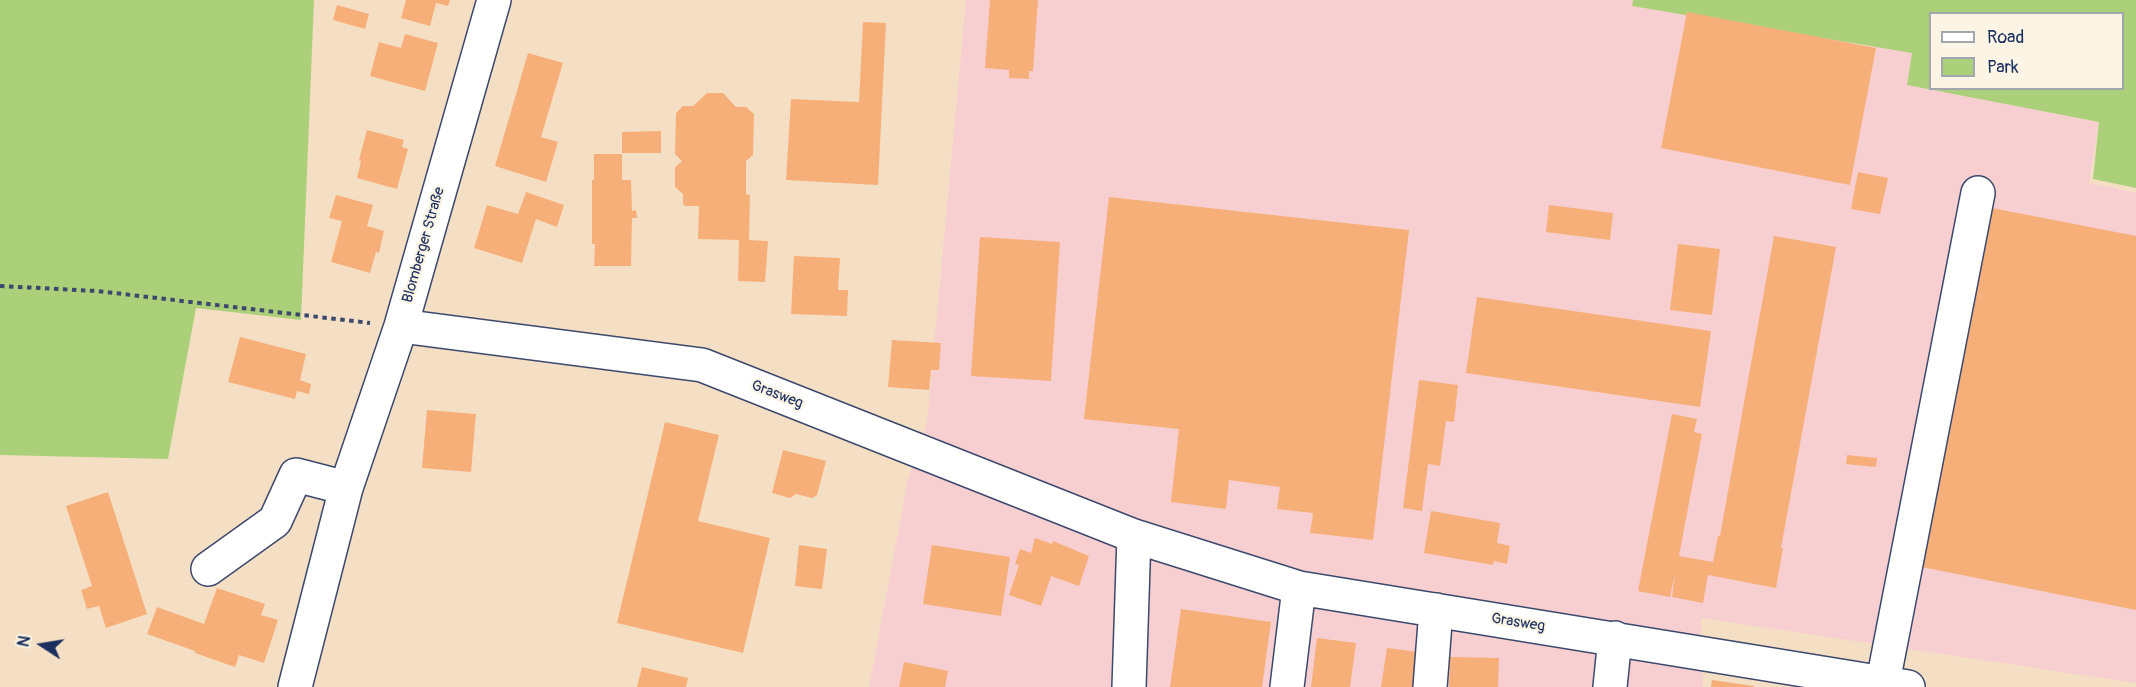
<!DOCTYPE html>
<meta charset="utf-8">
<style>
body{margin:0}
#map{position:relative;width:2136px;height:687px;overflow:hidden;background:#f5dfc4;font-family:Pangolin,sans-serif}
canvas{display:block}
.legend{position:absolute;left:1929px;top:12px;width:195px;height:78px;box-sizing:border-box;background:#fcf5e5;border:2px solid #a2a6af;margin:0;padding:8px 10px;list-style:none;font-size:18px;color:#1b2f5e}
.legend li{display:flex;align-items:center;gap:12px;height:30px}
.legend b{width:30px;border:2px solid #a2a6af}
.north{position:absolute;left:12px;top:615px;width:60px;height:60px;-webkit-text-stroke:4px #fcf5e5;paint-order:stroke;rotate:282deg;font-size:16px;font-weight:700;line-height:24px;text-align:center;color:#1b2f5e}
.north::after{content:'';display:block;margin:auto;width:21px;height:27px;background:#1b2f5e;clip-path:polygon(50% 0,100% 100%,50% 72%,0 100%)}
</style>
<div id="map">
<canvas width="2136" height="687"></canvas>
<ul class="legend">
<li><b style="height:8px;background:#fff"></b>Road</li>
<li><b style="height:16px;background:#acd079"></b>Park</li>
</ul>
<div class="north">N</div>
</div>
<script>
const ctx = document.querySelector('canvas').getContext('2d');
ctx.lineJoin = 'round';
function fill(path, color) { ctx.fillStyle = color; ctx.fill(path, 'evenodd'); }
function stroke(path, color, width, dash) { ctx.strokeStyle = color; ctx.lineWidth = width; ctx.lineCap = dash ? 'butt' : 'round'; ctx.setLineDash(dash || []); ctx.stroke(path); }
function drawText(font, color, halo, rows, align = 'center') {
  ctx.font = font + ' Pangolin,sans-serif'; ctx.lineWidth = 4.5; ctx.setLineDash([]); ctx.textBaseline = 'middle'; ctx.strokeStyle = halo; ctx.fillStyle = color; for (const [text, x, y, turn = 0] of rows) {
    ctx.save(); ctx.translate(x, y); ctx.rotate((+turn || 0) * Math.PI / 180); ctx.textAlign = isNaN(turn) ? turn : align; if (halo) ctx.strokeText(text, 0, 0); ctx.fillText(text, 0, 0); ctx.restore();
  }
}
fill(new Path2D(`
 M966,0H1633L1632,6L1912,53L1908,85L2099,122L2089,183L2136,193V683L1701,618L1703,687H869L908,479L927,423Z`), '#f7cfd0');
fill(new Path2D(`
 M0,0H314L301,320L196,308L168,459L0,455Z
 M1633,0H2136V188L2093,179L2099,122L1907,85L1912,53L1632,6ZM1930,14H2122V88H1930Z`), '#acd079');
fill(new Path2D(`
 M406,0H450L448,6L436,3L430,26L401,18Z
 M990,0H1038L1033,71H1029V79L1009,78V70L985,68Z
 M337,5L369,14L365,29L333,20Z
 M1687,12L1876,48L1850,185L1661,148Z
 M863,22L886,23L878,185L786,180L791,99L859,102Z
 M405,34L438,43L425,91L370,76L379,42L401,48Z
 M528,53L563,63L541,137L558,142L546,182L495,166Z
 M707,93H723L736,107H746L754,114L753,155L746,161V194L750,195L749,240L768,241L765,282L738,281L739,240L698,239L699,206H685L683,204V194L675,187V167L682,161L675,154L676,113L683,106H693Z
 M367,130L404,140L402,147L408,149L397,189L357,178L361,161L359,160Z
 M661,131V153H622V132Z
 M594,154H622V180H631L632,211L636,210L637,218H632L631,266H594L595,244H592V180H594Z
 M1858,172L1888,178L1880,214L1851,209Z
 M526,192L564,205L557,227L536,219L522,263L474,248L487,205L518,214Z
 M336,195L373,205L367,226L384,231L379,253L376,252L370,273L331,262L342,221L329,218Z
 M1109,197L1409,230L1373,540L1310,533L1313,513L1277,509L1280,487L1229,480L1226,509L1171,502L1179,429L1084,419Z
 M1549,205L1613,213L1610,240L1546,232Z
 M1987,207L2136,236V610L1917,566Z
 M1774,236L1836,247L1781,548H1783L1776,588L1708,575L1703,603L1672,597L1675,574L1670,597L1638,591L1672,414L1697,419L1694,432L1702,434L1679,556L1713,562L1718,536H1720Z
 M980,237L1060,242L1051,381L971,376Z
 M1678,244L1720,249L1712,315L1670,310Z
 M794,256L840,258L838,290H848L847,316L791,314Z
 M1477,297L1711,331L1700,407L1466,373Z
 M240,337L306,354L300,380L311,384L309,394L297,391L295,399L228,382Z
 M892,340L941,343L939,370H931L929,390L888,387Z
 M1419,380L1458,385L1454,422L1446,421L1440,466L1428,464L1422,511L1403,508Z
 M427,410L476,414L471,472L422,468Z
 M665,422L719,435L698,521L770,538L743,653L617,623Z
 M783,450L826,461L817,495L812,498L796,494L790,498L772,493Z
 M1847,455L1877,458L1876,467L1846,464Z
 M108,492L147,614L106,628L99,606L87,609L81,590L92,586L66,506Z
 M1431,511L1500,523L1497,543L1510,546L1507,564L1494,561L1493,565L1424,553Z
 M1035,538L1052,544L1053,541L1089,556L1079,586L1051,576L1041,606L1009,595L1019,565L1015,564L1020,549L1031,553Z
 M799,545L827,549L822,589L795,586Z
 M932,545L1010,557L1001,616L923,604Z
 M217,588L265,604L261,615L278,620L264,663L239,655L235,667L195,653V651L147,634L157,607L204,624Z
 M1181,609L1271,622L1262,687H1170Z
 M1317,638L1356,643L1350,687H1311Z
 M1387,648L1419,652L1414,687H1381Z
 M1450,657L1499,658L1498,687H1449Z
 M904,662L948,671L945,687H899Z
 M642,667L688,678L686,687H637Z
 M1712,680L1754,686V687H1711Z`), '#f7af7a');
const minor = new Path2D(`
 M401,326L702,365L1134,536L1299,588L1908,687
 M208,569L275,521L296,475L346,488
 M1883,682L1978,193
 M295,687L346,488L401,326L494,0
 M1129,687L1134,536
 M1287,687L1299,588
 M1430,687L1436,610
 M1610,687L1615,638`);
stroke(minor, '#3c496d', 36);
stroke(new Path2D(`
 M0,286L97,291L370,323`), '#3c496d', 4, [4.5, 4.5]);
stroke(minor, '#fff', 33);
drawText('15px', '#1b2f5e', '#fcf5e5', [
 ["Blomberger Straße",424,245,-74],
 ["Grasweg",777,395,21],
 ["Grasweg",1518,623,9]
]);
</script>
